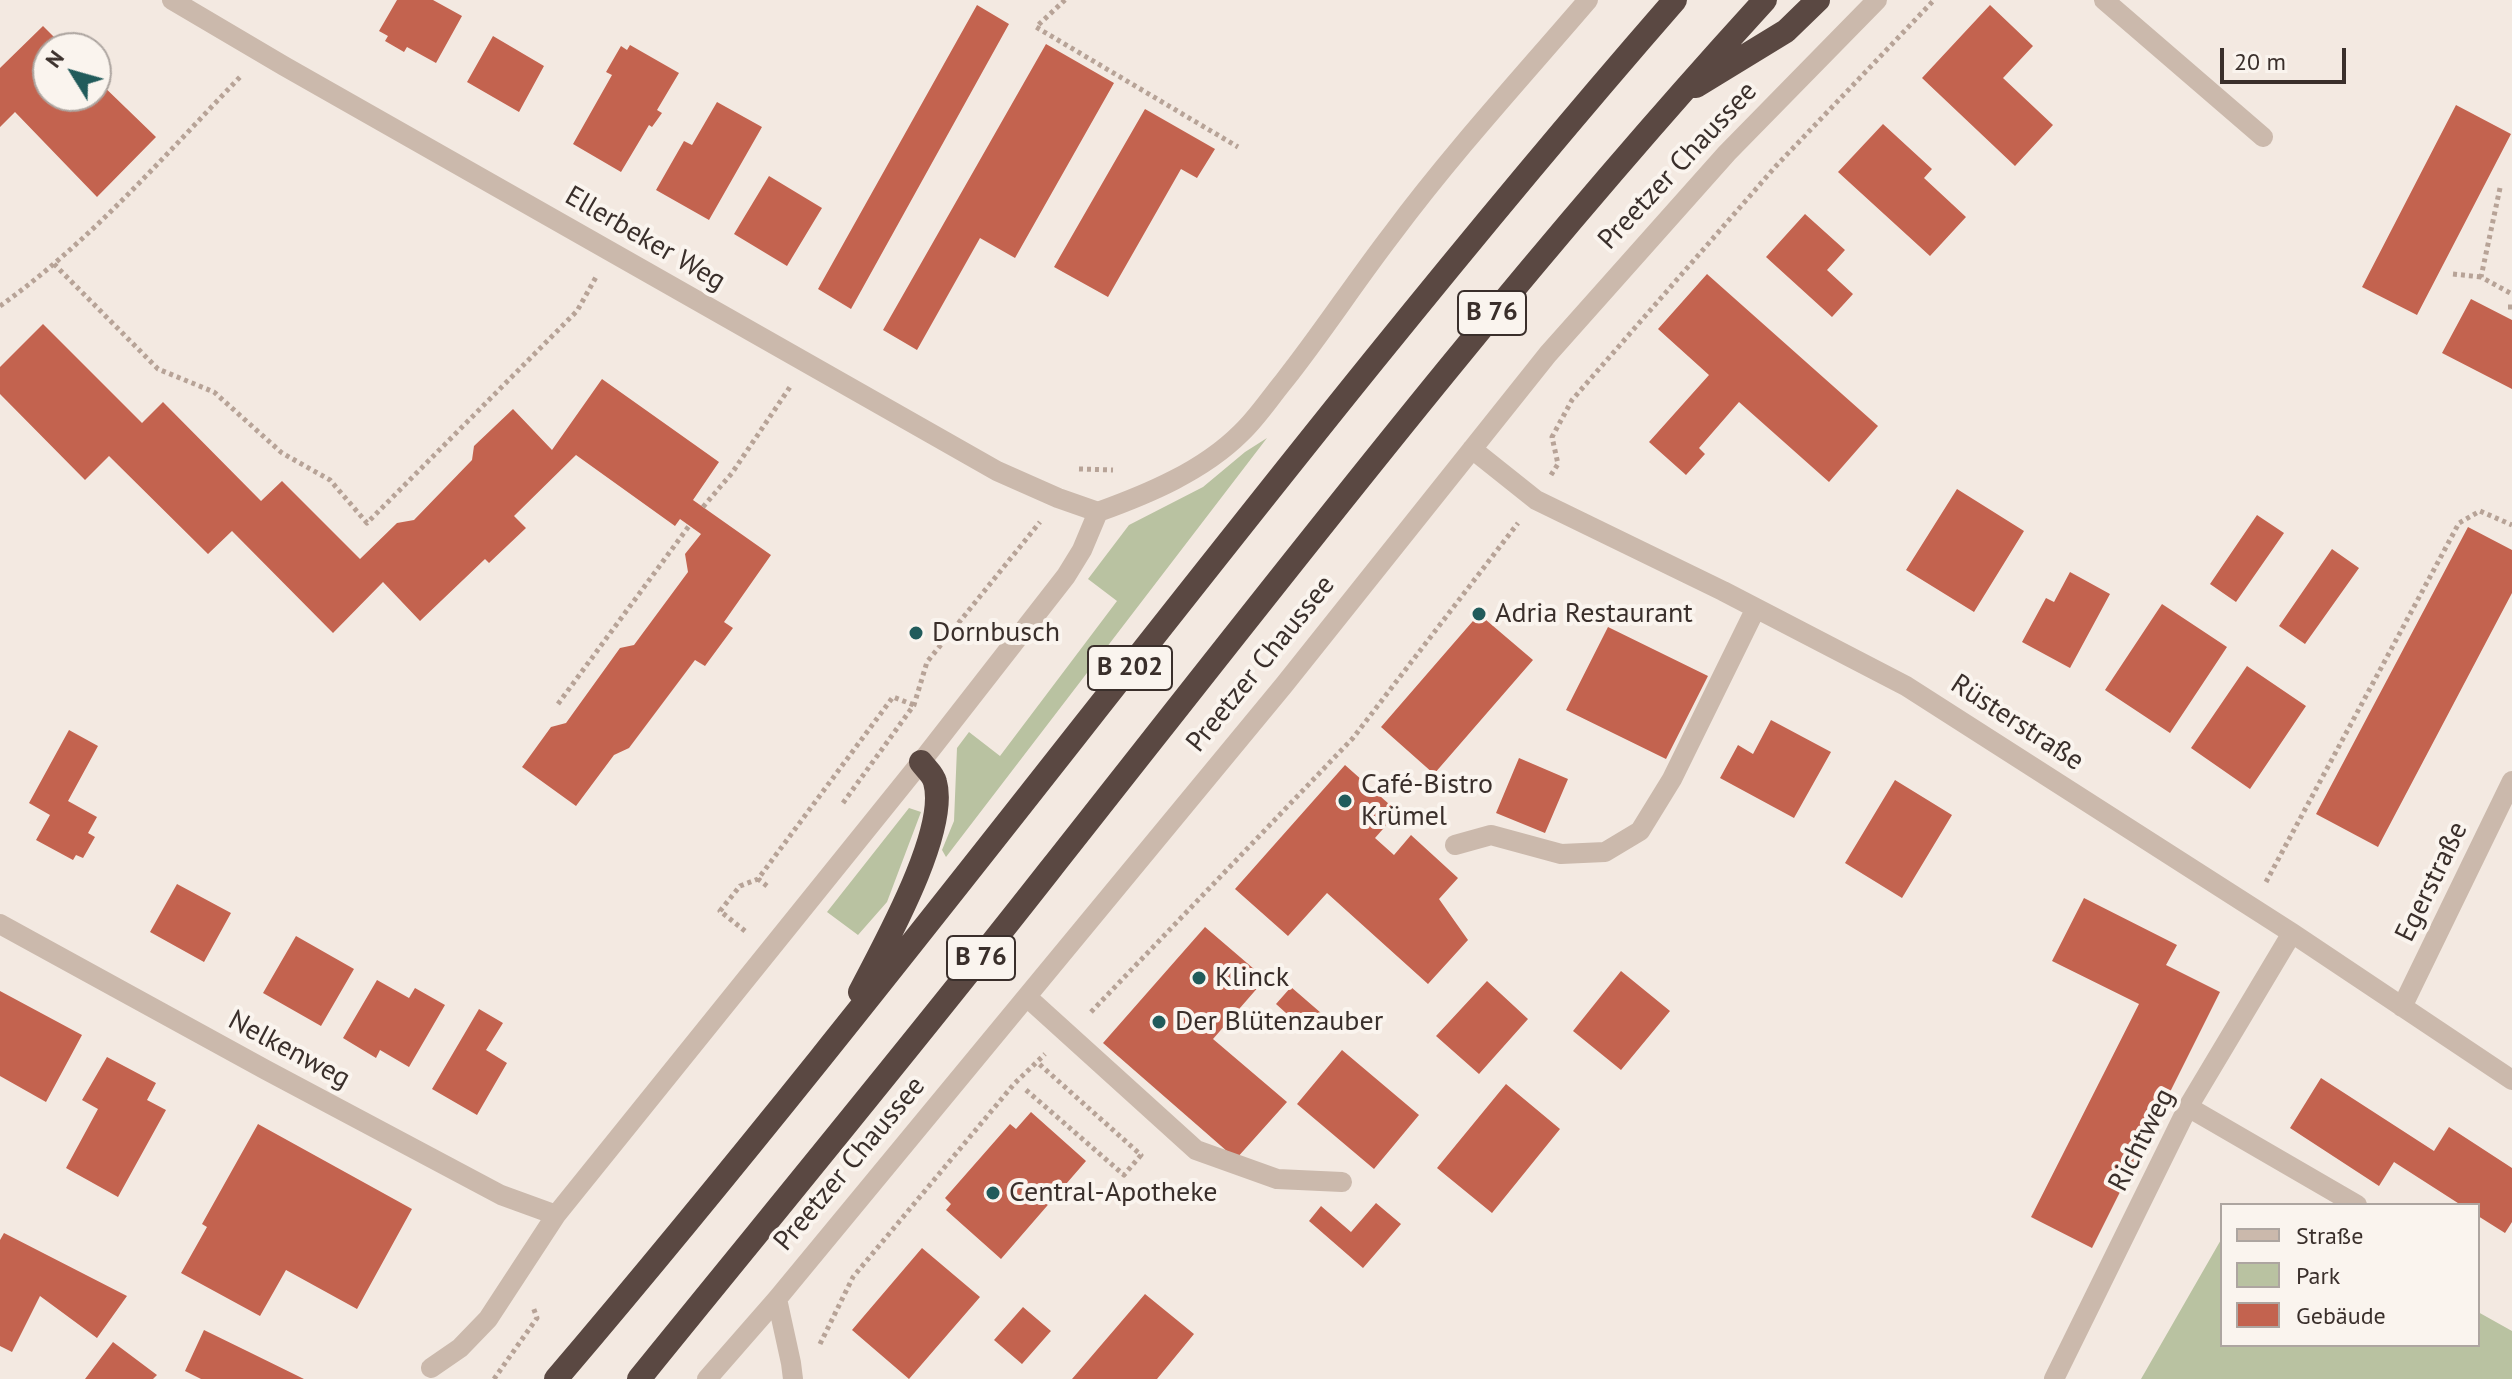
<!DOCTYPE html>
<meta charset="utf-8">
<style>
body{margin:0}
#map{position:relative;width:2512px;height:1379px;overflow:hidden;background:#f3e9e1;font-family:"PT Sans",sans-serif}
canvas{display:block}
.legend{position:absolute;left:2220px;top:1203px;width:260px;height:144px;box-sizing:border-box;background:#faf4ee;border:2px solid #ada5a0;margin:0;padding:10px 14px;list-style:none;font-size:24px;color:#3a2f2b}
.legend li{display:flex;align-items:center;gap:16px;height:40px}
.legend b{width:40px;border:2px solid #ada5a0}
.north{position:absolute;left:32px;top:32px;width:80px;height:80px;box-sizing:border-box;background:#faf4ee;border:2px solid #ada5a0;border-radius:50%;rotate:307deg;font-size:22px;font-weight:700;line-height:32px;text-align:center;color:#3a2f2b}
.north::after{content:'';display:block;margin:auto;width:28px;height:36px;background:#215b5b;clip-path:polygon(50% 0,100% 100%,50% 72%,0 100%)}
.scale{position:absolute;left:2220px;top:48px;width:126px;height:36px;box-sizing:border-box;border:4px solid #3a2f2b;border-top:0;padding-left:10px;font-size:24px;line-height:28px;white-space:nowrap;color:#3a2f2b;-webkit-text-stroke:6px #faf4ee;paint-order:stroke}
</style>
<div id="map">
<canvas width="2512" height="1379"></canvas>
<ul class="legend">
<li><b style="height:10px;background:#cbb9ac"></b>Straße</li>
<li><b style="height:22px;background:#b9c2a1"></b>Park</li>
<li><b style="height:22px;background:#c3634f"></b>Gebäude</li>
</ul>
<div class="north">N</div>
<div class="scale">20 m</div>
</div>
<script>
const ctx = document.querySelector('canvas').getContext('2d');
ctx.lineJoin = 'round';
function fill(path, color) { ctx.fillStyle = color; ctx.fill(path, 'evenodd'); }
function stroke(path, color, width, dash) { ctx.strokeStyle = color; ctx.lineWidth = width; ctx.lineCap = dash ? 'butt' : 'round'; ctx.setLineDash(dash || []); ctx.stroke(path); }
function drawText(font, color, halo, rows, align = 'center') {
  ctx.font = font + ' "PT Sans",sans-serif'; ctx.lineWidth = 8; ctx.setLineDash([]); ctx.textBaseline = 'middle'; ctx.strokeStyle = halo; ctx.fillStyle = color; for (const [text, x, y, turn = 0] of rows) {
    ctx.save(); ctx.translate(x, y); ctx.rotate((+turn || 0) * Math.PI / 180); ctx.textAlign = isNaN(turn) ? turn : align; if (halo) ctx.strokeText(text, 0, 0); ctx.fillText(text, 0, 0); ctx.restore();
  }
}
fill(new Path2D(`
 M1267,438L946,857L942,850L954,821L957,748L969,732L1000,756L1117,601L1088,579L1129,525L1203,487L1245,452Z
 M909,808L921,812L887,902L858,935L827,912Z
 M2222,1238V1345H2478V1312L2512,1331V1379H2141Z`), '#b9c2a1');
fill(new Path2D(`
 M397,0H433L462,16L436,63L407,47L404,52L385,41L388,36L379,31Z
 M977,5L1009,24L851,309L818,289Z
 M1990,5L2033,46L2003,78L2053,125L2015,166L1922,78Z
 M43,26L65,48H48V96H96V79L156,137L97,197L15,112L0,127V68Z
 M493,36L544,66L519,112L467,82Z
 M1046,44L1114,83L1015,258L980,238L917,350L883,330Z
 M630,45L679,73L657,110L662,113L652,127L649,125L621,172L573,144L612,75L606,72L621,46L627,50Z
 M717,102L762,127L709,220L656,190L684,141L692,145Z
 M2456,105L2511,134L2417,315L2362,287Z
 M1145,109L1215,149L1197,178L1181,169L1108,297L1054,267Z
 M1883,124L1932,169L1924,178L1966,217L1930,256L1838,172Z
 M769,176L822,208L787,266L734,234Z
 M1805,214L1845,250L1827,270L1853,294L1832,317L1766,257Z
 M1707,274L1878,426L1829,482L1739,402L1699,448L1705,454L1686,475L1649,442L1709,375L1658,329Z
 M2471,299L2512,320V389L2442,353Z
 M43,324L142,423L163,402L261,501L282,481L360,559L397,523L414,520L472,460L474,446L513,409L552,450L602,379L719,462L693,500L771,555L724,622L733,628L705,666L695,660L629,748L614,755L576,806L522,767L551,727L566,723L620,648L634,645L688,572L685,554L701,534L680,519L675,526L576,455L514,516L526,528L489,563L485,559L420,621L383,582L333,633L232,531L208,554L109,456L85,480L0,394V367Z
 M1957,489L2024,531L1974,612L1906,570Z
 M2257,515L2284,533L2236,602L2210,584Z
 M2468,527L2512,550V593L2378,847L2316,814Z
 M2332,549L2359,568L2305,644L2279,626Z
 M2070,572L2110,594L2070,668L2022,642L2046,598L2054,602Z
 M2162,604L2227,647L2170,733L2105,690Z
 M1479,614L1533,660L1434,774L1381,727Z
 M1608,627L1708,676L1666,759L1566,710Z
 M2247,666L2306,706L2250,789L2191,748Z
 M1771,720L1831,752L1794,818L1720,778L1738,745L1753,754Z
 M69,730L98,746L68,801L97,817L88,833L95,837L83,858L76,855L73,860L36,840L50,815L29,803Z
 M1519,758L1568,779L1545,833L1496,813Z
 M1345,765L1398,812L1375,838L1394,855L1411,835L1458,878L1439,899L1468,940L1428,984L1327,893L1288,936L1235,889Z
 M1895,780L1952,815L1902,898L1845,863Z
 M177,884L231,913L204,962L150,932Z
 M2084,898L2177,945L2166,965L2220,992L2092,1248L2031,1217L2139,1004L2052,961Z
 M1205,927L1254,969L1248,975L1260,985L1213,1039L1287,1102L1236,1159L1103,1043Z
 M296,936L354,969L321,1026L263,993Z
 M1621,971L1670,1011L1621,1070L1573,1031Z
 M377,980L409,998L415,988L445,1005L409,1067L380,1050L376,1058L343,1038Z
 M1487,981L1528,1019L1479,1074L1436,1036Z
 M1291,987L1321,1013L1306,1031L1276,1004Z
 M0,991L82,1035L46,1102L0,1076Z
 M479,1009L503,1023L486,1050L507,1063L477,1115L432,1089Z
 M1342,1050L1419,1115L1374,1169L1297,1104Z
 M107,1057L156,1083L147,1100L166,1110L118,1197L66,1168L98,1109L82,1100Z
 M2321,1078L2434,1151L2449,1127L2512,1168V1222L2505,1233L2478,1216V1205H2461L2394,1162L2379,1186L2290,1128Z
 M1506,1084L1560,1129L1492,1213L1437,1168Z
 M1031,1112L1086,1161L1001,1259L946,1210L951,1204L945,1198L1010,1124L1016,1129Z
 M258,1124L412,1209L357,1309L286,1270L260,1316L181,1273L207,1227L202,1224Z
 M1376,1203L1401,1224L1363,1268L1309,1221L1321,1206L1351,1232Z
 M4,1233L127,1296L97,1338L40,1296L12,1352L0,1346V1240Z
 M922,1248L980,1297L909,1379L852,1330Z
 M1145,1294L1194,1334L1157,1379H1072Z
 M1023,1307L1051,1331L1022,1364L994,1340Z
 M204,1330L247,1351L304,1379H201L185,1371Z
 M113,1342L157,1375L153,1379H85Z`), '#c3634f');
stroke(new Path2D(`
 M1065,0L1036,27L1238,147
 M2500,188L2481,277L2512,294
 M54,264L158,369L214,392L282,453L330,480L367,523L577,311L596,277
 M2453,274L2481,277
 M0,306C90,242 164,156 240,77
 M2508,307H2512
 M1079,469L1113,470
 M1551,475L1558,464L1552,437L1572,400L1776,166L1934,0
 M703,507L732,473L790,387
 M558,704L689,526
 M843,803L914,705L927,662L1040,522
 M2266,882L2459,523L2480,511L2512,525
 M767,886L758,879L893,697L914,705
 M745,931L720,911L740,886L758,879
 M1091,1012L1353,738L1518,523
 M1026,1090L1124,1175L1141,1155L1037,1062
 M820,1344L853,1277L1014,1084L1045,1054
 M494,1379L537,1318L533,1307`), '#b7a397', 5, [4, 4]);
stroke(new Path2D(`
 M172,0L284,66L997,471L1058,498L1098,512
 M2104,0L2263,137
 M1472,449L1536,500L1723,591L1906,686L2292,933L2512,1080
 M1455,845L1491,835L1561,854L1605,852L1640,831L1672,779L1756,608
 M0,924L266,1070L501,1195L556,1215
 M1027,997L1196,1150L1277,1179L1342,1182
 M2402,1007L2512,781
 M2188,1107L2357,1205
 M777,1299L791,1363L793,1379
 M431,1368L460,1348L488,1319L556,1215L921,762L1066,576L1082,550L1098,512C1148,494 1203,471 1241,433C1257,418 1270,398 1284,381C1322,333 1355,282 1392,234C1453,152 1522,77 1588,0
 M707,1379L777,1299L1284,685L1548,354L1727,153L1877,0
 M2054,1379L2188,1107L2292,933`), '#cbb9ac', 20);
stroke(new Path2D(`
 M1696,86L1786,31L1818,0
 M860,992C883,947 949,831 935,782C933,774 926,769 921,762
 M556,1379C940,928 1286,446 1675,0
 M639,1379C776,1210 915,1042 1049,871C1282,576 1511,278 1765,0`), '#5a4842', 24);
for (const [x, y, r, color] of [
 [1479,614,8,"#215b5b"],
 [916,633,8,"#215b5b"],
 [1345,801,8,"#215b5b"],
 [1199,978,8,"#215b5b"],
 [1159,1022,8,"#215b5b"],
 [993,1193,8,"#215b5b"]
]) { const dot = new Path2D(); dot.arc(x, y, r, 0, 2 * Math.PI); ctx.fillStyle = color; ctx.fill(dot); stroke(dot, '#faf4ee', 3); }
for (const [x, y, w] of [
 [1492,313,68],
 [1130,668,84],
 [981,958,68]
]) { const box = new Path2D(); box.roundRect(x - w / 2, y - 22, w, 44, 6); ctx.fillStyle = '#faf4ee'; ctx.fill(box); stroke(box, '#3a2f2b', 2); }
drawText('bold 26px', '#3a2f2b', null, [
 ["B 76",1492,313],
 ["B 202",1130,668],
 ["B 76",981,958]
]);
drawText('28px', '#3a2f2b', '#faf4ee', [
 ["Preetzer Chaussee",1678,166,-47],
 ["Ellerbeker Weg",645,239,30],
 ["Preetzer Chaussee",1261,664,-51],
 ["Rüsterstraße",2017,723,33],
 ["Egerstraße",2432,882,-64],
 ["Nelkenweg",289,1050,28],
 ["Richtweg",2142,1140,-63],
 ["Preetzer Chaussee",850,1164,-50]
]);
drawText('28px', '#3a2f2b', '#faf4ee', [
 ["Adria Restaurant",1495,614],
 ["Dornbusch",932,633],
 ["Café-Bistro",1361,785],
 ["Krümel",1361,817],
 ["Klinck",1215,978],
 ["Der Blütenzauber",1175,1022],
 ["Central-Apotheke",1009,1193]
], 'left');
</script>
